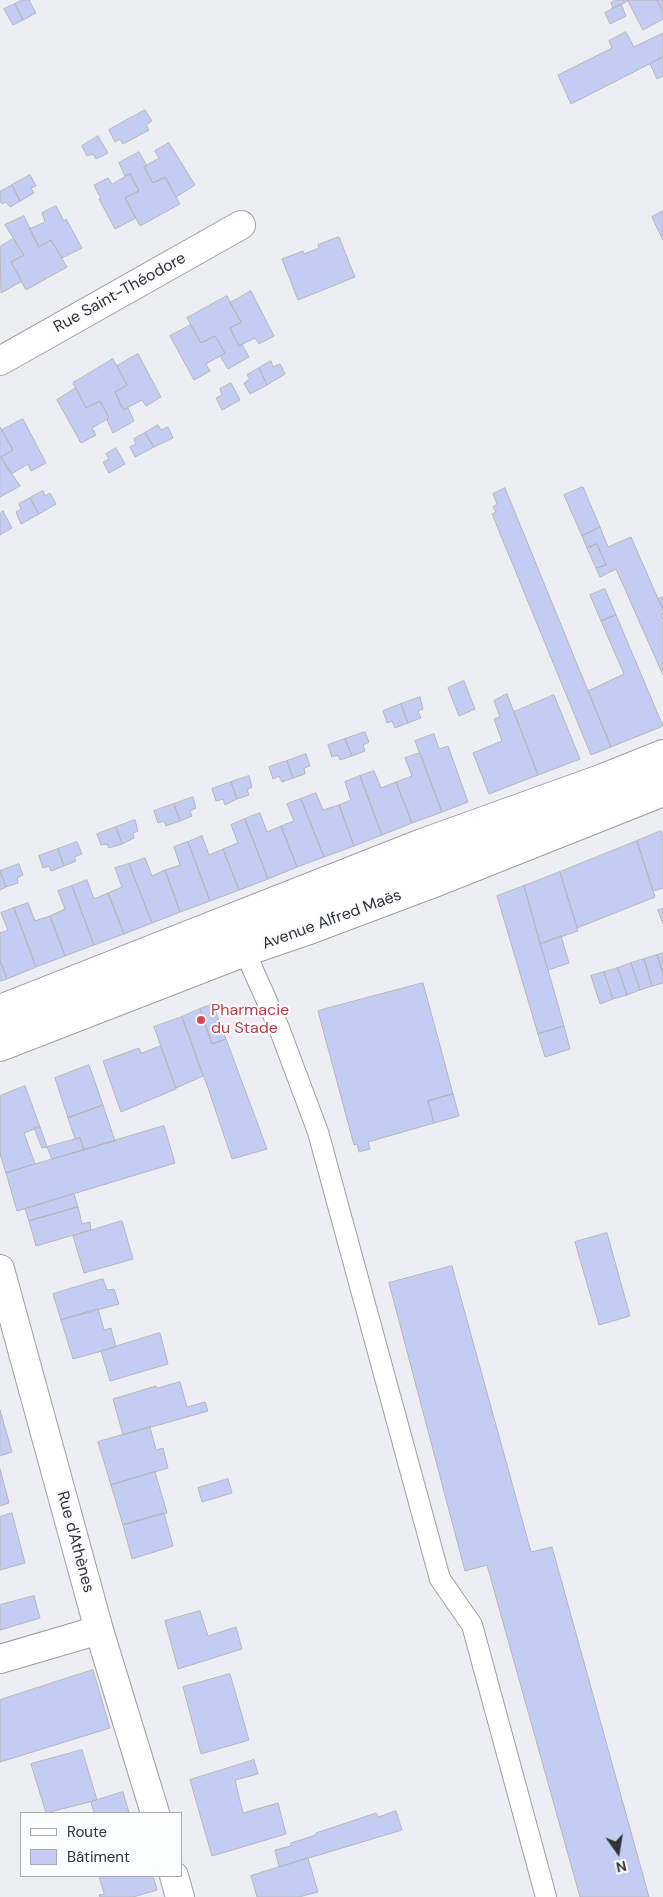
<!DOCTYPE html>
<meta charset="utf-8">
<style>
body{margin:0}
#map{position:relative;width:663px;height:1897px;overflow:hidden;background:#edeef3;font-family:"DM Sans",sans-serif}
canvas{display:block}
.legend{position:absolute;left:20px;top:1812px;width:162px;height:65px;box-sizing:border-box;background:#fbfcff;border:1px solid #aaabad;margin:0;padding:6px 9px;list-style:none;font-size:15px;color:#313233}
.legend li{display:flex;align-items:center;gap:10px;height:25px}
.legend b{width:25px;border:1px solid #aaabad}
.north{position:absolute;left:593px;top:1827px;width:50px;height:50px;-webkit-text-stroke:4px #fbfcff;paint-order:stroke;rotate:167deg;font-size:14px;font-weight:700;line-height:20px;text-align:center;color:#313233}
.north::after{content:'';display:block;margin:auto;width:18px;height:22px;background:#313233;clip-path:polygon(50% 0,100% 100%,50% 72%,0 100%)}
</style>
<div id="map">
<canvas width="663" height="1897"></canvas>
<ul class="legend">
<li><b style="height:6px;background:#fff"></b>Route</li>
<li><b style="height:14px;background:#c3cdf4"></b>Bâtiment</li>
</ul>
<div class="north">N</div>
</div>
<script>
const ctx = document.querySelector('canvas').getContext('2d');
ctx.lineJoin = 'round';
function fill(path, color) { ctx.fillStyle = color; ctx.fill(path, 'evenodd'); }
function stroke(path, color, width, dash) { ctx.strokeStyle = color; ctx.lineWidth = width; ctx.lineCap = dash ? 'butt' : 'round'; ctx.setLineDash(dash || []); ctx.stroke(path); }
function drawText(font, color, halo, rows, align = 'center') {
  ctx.font = font + ' "DM Sans",sans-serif'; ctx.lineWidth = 4; ctx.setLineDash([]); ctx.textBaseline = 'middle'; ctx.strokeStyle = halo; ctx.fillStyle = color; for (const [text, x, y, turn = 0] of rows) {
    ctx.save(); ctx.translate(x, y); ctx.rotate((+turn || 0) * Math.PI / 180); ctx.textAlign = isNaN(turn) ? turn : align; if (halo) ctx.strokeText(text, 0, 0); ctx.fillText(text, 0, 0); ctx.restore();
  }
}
const building = new Path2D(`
 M22,0H29L36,13L23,20L15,4Z
 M615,0H629L613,9L611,3Z
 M630,0H657L663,11V19L643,30L628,1Z
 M657,0H663V11Z
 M15,4L23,20L13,25L4,9Z
 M621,4L626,16L610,24L605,13Z
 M626,32L634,47L663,33V57L571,104L558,75L612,48L609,41Z
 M663,57V76L657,79L650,64Z
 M145,110L152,121L146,125L149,130L123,144L120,139L115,142L109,130Z
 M98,136L108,153L96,159L93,154L87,156L82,146Z
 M169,143L195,185L176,197L165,177L153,183L144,167L159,158L155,151Z
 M139,152L147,166L144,167L153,183L165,177L180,204L140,226L125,198L139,191L130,174L125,176L119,163Z
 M130,174L139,191L125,198L136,218L115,229L99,199H101L94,185L108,178L112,184Z
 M30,175L36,186L31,188L34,193L20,201L12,185Z
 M12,185L20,201L10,207L6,202L2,204L0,201V192Z
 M56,206L64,221L66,219L82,248L62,258L51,240L39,247L29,229L45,222L42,213Z
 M663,211V240L652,217Z
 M24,216L39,247L51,240L67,267L26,290L11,262L24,255L5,225Z
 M339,237L355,277L298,300L282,259L303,251L304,254L319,248L318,245Z
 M13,239L24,255L11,262L22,281L1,293L0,247Z
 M251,291L274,336L259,344L255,338L239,346L230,328L241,322L230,303Z
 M227,296L241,322L230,328L239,346L242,344L249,357L228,369L220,356L225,353L215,336L201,343L187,318Z
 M191,325L201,343L215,336L225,353L206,364L210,371L194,380L170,336Z
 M138,354L161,397L146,406L142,400L123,410L115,392L127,385L117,366Z
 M113,359L127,385L115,392L123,410L128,408L134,421L113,433L107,420L109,418L100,401L86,408L73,383Z
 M271,361L273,367L280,364L285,374L267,385L259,368Z
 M259,368L267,385L250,394L244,383L250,379L247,375Z
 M231,383L240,400L222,410L216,398L222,395L220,389Z
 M76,388L86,408L100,401L109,418L92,428L96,435L81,443L57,400Z
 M23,419L46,463L31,471L28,464L11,474L1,457L13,450L2,430Z
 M158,425L161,430L168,427L173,438L154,447L145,433Z
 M0,427L13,450L1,457L20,486L0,497Z
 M145,433L154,447L135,457L130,447L136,444L134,439Z
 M116,448L125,464L109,473L103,462L109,459L106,454Z
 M583,487L600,527L582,536L564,495Z
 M505,488L611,747L591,755L492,514L496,512L493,507L497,504L493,494Z
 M43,491L45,496L50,493L56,504L39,514L30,498Z
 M30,498L39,514L21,524L16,512L21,509L19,504Z
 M3,511L12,528L0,535V514Z
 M600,527L608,547L631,537L663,610V614L661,615L663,620V675L616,569L600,577L596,568L606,565L597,544L587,548L582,536Z
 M597,544L606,565L596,568L587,548Z
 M605,589L616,615L601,621L590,595Z
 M663,597V610L658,599Z
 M616,615L663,726L611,747L588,691L624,674L601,621Z
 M464,681L475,709L459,716L448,688Z
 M507,694L538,775L489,794L473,753L502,741L494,719L500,717L494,701Z
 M554,695L580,759L538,775L514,712Z
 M420,697L423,709L418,711L421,718L408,723L401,704Z
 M401,704L408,723L395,728L392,721L387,723L383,711Z
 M365,732L369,742L363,745L365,751L352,756L345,739Z
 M434,734L439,749L448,746L468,802L442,812L415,741Z
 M345,739L352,756L340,760L338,755L332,757L328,745Z
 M420,753L442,812L412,823L396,782L412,776L405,758Z
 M306,754L310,766L304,768L305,774L293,778L287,761Z
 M287,761L293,778L282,782L279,776L273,779L269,767Z
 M374,771L381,788L396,782L412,823L382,835L360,776Z
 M249,776L252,787L247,790L249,795L237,799L231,782Z
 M360,776L382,835L354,846L339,805L351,800L345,782Z
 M231,782L237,799L225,805L223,799L216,801L212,789Z
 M316,793L323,810L339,805L354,846L324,857L301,799Z
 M193,797L196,808L190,811L192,816L180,821L174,804Z
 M301,799L324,857L297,867L281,826L294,821L287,804Z
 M174,804L180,821L166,826L164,821L158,823L154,811Z
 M260,813L267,832L281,826L297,867L268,879L245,819Z
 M245,819L268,879L239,890L223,849L238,843L231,825Z
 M135,820L138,831L133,833L134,838L122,844L116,827Z
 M116,827L122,844L109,848L107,844L101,845L97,834Z
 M661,831L663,838V888L653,891L637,841Z
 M202,836L209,855L223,849L239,890L210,901L188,842Z
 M637,841L655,897L577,928L560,872Z
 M77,842L82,854L74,857L76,861L64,866L58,849Z
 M188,842L210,901L180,912L165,870L180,865L174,847Z
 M58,849L64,866L51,871L49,866L43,868L39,856Z
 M145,858L152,876L165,870L180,912L152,923L129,864Z
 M19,864L23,875L17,878L18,883L6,887L0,871Z
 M129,864L152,923L124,934L108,893L122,887L115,868Z
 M0,871L6,887L0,890Z
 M560,872L578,931L540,944L524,886Z
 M87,880L94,899L108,893L124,934L94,945L72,886Z
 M72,886L94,945L65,956L50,916L65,909L58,891Z
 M524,886L564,1026L538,1034L497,896Z
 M28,903L35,921L50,916L65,956L36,967L14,908Z
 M14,908L36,967L7,979L0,960V933L8,930L1,913Z
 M663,909V924L658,910Z
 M561,936L569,963L548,970L540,944Z
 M663,953V974L657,955Z
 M657,955L663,974V983L652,986L644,959Z
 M644,959L652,986L640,990L631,963Z
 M0,960L7,979L0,981Z
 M631,963L640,990L627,995L618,968Z
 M618,968L627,995L613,999L604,972Z
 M604,972L613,999L600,1004L591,976Z
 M423,983L453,1094L428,1101L434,1123L368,1142L370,1149L359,1152L357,1144L354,1145L318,1011Z
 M213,1004L226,1039L212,1044L200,1009Z
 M200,1009L212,1044L226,1039L267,1149L232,1159L208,1088L182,1017Z
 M182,1017L203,1076L176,1088L154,1027Z
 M564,1026L570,1049L545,1057L538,1034Z
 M161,1046L176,1089L121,1112L103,1061L139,1048L141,1053Z
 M89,1065L103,1105L68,1118L55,1078Z
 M25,1086L40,1127L24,1133L35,1164L6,1173L0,1154V1096Z
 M453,1094L459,1116L434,1123L428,1101Z
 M103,1105L115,1141L84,1150L80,1138L75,1139L68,1118Z
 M164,1126L175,1163L17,1211L6,1173Z
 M40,1127L47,1147L42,1148L34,1128Z
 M80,1138L84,1150L52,1159L47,1147Z
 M74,1194L78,1207L29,1221L25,1209Z
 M78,1207L82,1224L90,1222L91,1230L36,1246L29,1221Z
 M122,1221L133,1259L84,1273L73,1236Z
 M607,1233L630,1316L599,1325L575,1242Z
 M452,1266L531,1552L552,1547L649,1897H580L487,1565L465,1571L389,1283Z
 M103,1279L107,1290L114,1289L119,1304L61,1320L53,1294Z
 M98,1309L104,1330L111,1328L116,1347L73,1359L61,1320Z
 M160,1333L168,1364L110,1381L101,1351Z
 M180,1382L187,1407L205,1402L208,1411L123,1435L113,1399L156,1386L157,1388Z
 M0,1410L12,1452L0,1456Z
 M150,1427L156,1450L163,1448L168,1468L111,1485L98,1442Z
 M0,1469L9,1503L0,1506Z
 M155,1472L167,1513L123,1525L111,1485Z
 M228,1479L232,1493L202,1502L198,1488Z
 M12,1513L25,1563L0,1570V1517Z
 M164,1513L173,1546L132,1559L123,1525Z
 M34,1596L40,1618L0,1630V1605Z
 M200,1611L208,1636L236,1627L242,1649L178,1669L165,1621Z
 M93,1670L110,1728L0,1762V1700Z
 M230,1674L249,1740L201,1754L183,1687Z
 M82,1750L97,1800L46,1813L31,1764Z
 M254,1760L258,1774L235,1780L243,1813L278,1803L286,1834L212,1856L190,1780Z
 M123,1792L129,1813H94L91,1802Z
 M396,1811L402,1830L279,1867L275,1850L291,1846V1843L316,1835V1833L376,1813L378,1817Z
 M308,1858L318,1892L299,1897H257L251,1876Z
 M99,1876H153L157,1890L133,1897H100L99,1895L104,1894Z`);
fill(building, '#c3cdf4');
stroke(building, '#b5b6bb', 1);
const service = new Path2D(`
 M233,919L245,952L279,1028L318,1132L440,1579L472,1625L546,1897
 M0,1029L238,935L273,926L663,773`);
const minor = new Path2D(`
 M0,361L241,225
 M0,1269L99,1630L155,1813
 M0,1659L99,1630
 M174,1876L180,1897`);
const secondary = new Path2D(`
 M0,1009L422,843L603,778L663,754
 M0,1047L245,952L312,929L437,882L663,792`);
stroke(service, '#9d9fa3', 22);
stroke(minor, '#9d9fa3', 30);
stroke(secondary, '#9d9fa3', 30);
stroke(service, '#fff', 20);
stroke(minor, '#fff', 28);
stroke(secondary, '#fff', 28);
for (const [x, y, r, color] of [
 [201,1020,5,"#e0444e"]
]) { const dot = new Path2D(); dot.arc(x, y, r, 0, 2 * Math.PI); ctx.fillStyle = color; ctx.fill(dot); stroke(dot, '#fbfcff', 2); }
drawText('16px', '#313233', '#fbfcff', [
 ["Rue Saint-Théodore",120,293,-29],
 ["Avenue Alfred Maës",332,920,-20],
 ["Rue d'Athènes",75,1542,75]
]);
drawText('16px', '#be3a42', '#fbfcff', [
 ["Pharmacie",211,1011],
 ["du Stade",211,1029]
], 'left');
</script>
